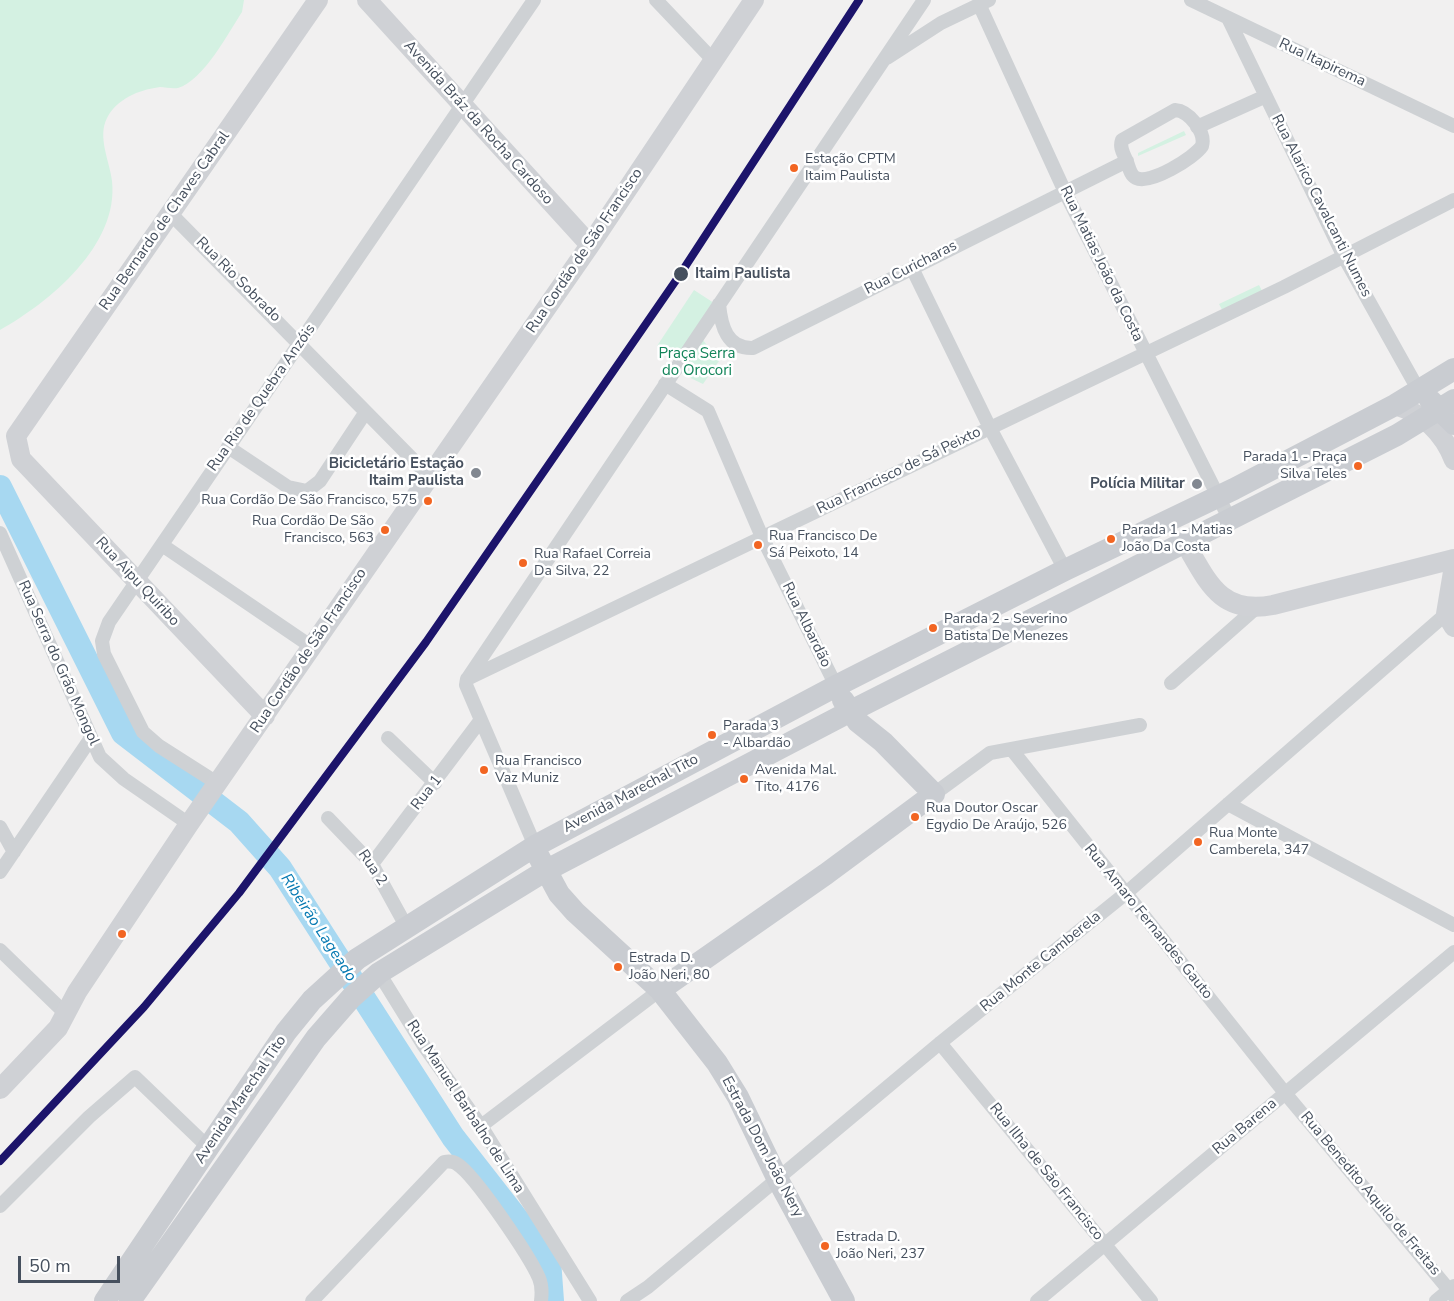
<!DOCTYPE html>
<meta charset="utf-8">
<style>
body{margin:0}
#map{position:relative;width:1454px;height:1301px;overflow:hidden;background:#f1f0f0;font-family:"Nunito Sans",sans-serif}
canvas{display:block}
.scale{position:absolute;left:18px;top:1256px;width:102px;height:27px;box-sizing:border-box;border:3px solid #46505e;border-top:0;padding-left:8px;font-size:18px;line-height:21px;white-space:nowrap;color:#46505e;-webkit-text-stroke:4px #fff;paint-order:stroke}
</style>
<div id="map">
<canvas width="1454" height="1301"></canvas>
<div class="scale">50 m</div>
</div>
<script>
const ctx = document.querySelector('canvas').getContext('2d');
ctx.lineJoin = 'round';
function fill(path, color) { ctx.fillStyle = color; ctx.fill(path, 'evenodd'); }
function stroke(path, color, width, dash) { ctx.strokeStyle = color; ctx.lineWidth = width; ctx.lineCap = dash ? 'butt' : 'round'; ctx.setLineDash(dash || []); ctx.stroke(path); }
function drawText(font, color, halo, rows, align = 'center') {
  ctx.font = font + ' "Nunito Sans",sans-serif'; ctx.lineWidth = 5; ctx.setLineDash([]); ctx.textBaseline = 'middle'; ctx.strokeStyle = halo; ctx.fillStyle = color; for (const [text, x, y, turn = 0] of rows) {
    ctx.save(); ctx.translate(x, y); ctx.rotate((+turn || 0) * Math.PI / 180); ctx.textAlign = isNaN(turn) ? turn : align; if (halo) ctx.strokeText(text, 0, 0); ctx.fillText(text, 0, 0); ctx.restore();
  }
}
fill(new Path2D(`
 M0,0H244L242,12C229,32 203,81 178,88C172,89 165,87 160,87C138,90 117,99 107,118C97,137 110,162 112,181C119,245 50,302 0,330Z
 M1184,131L1186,135L1138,156V153Z
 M1259,285L1268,302L1228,321L1219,304Z
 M694,290L717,305L703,340L719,361L703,384L678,372V360L657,346Z`), '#d4f1e2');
stroke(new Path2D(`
 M0,487L123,733L239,822L280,868L453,1137L549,1260L552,1301`), '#a7d8f1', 24);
stroke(new Path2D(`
 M656,0L714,61
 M1191,0L1454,126
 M979,4L1065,192L1230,520
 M1228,18L1343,255L1419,391
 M887,58L941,23L989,0
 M1175,110C1189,111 1206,132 1202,146C1194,158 1150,185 1136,178C1130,175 1129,167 1127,162C1124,154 1119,148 1122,140Z
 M1197,127L1266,96
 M171,214L429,476
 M912,268L990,428L1065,570
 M719,304C721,326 727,349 753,348L1127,161
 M665,384L708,411L762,537L836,686
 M228,447L288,487L307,491L320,481L365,413
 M0,533L100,757L124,779L189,824
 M162,545L312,647
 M468,678L924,0
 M467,679L1284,287L1454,200
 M467,679L466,685L535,846
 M1171,683L1256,608
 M388,738L435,783
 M1012,750L1285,1093L1454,1296
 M217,783L159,746L143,732L104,654L102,641L109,622L534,0
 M934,794L990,753L1140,725
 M1228,804L1454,925
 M328,818L372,864L406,926
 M0,827L14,852
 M372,864L480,721
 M0,872L91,738
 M0,950L66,1014
 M379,973L424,1046L481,1126L590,1301
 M940,1043L1151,1301
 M481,1126L660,990
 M0,1206L89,1117L135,1077L209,1148
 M312,1301L444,1162C449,1161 453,1161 457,1164C475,1175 530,1257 539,1278C542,1285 542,1293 541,1301
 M627,1301L648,1287L940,1043L1125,894L1446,614
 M1037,1301L1454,952
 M1436,1301L1454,1286`), '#ced1d4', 14);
stroke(new Path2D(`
 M367,0L590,245
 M1395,405C1424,414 1443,432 1454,460
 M1185,543C1208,582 1220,615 1273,605L1454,559
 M1454,566L1446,614L1454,627
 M265,716L21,459L16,436L318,0
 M0,1089L58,1028L77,992L189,824L590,245L754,0`), '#cfd1d5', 20);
stroke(new Path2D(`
 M1430,400L1454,424
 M539,857L559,894L575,912L660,990L717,1063L738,1097L778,1180L844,1301
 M660,990L826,874L934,794L883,742L858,722L843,700
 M105,1301L286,1032L312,1000L357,959L535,846L836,686L1065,570L1234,489L1395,405L1454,369
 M130,1301L316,1038L351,998L379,973L545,871L849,712L1397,435L1454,400`), '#c9ccd1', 22);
stroke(new Path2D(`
 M0,1161L144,1007L239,893L426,642L679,276L859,0`), '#1c146b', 8);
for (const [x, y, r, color] of [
 [794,168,5,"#f26522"],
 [681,274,8,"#46505e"],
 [1358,466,5,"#f26522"],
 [476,473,6,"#828891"],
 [1197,484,6,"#828891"],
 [428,501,5,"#f26522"],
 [385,530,5,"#f26522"],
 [1111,539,5,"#f26522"],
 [758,545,5,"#f26522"],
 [523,563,5,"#f26522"],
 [933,628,5,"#f26522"],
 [712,735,5,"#f26522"],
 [484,770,5,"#f26522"],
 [744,779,5,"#f26522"],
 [915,817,5,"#f26522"],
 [1198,842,5,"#f26522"],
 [122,934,5,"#f26522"],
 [618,967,5,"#f26522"],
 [825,1246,5,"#f26522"]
]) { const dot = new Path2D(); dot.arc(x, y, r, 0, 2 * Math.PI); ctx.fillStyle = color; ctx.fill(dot); stroke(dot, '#fff', 2); }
drawText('14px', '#46505e', '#fff', [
 ["Estação CPTM",805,160],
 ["Itaim Paulista",805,177],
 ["Parada 1 - Praça",1347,458,"right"],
 ["Silva Teles",1347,475,"right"],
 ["Rua Cordão De São Francisco, 575",417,501,"right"],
 ["Rua Cordão De São",374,522,"right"],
 ["Francisco, 563",374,539,"right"],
 ["Parada 1 - Matias",1122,531],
 ["João Da Costa",1122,548],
 ["Rua Francisco De",769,537],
 ["Sá Peixoto, 14",769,554],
 ["Rua Rafael Correia",534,555],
 ["Da Silva, 22",534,572],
 ["Parada 2 - Severino",944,620],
 ["Batista De Menezes",944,637],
 ["Parada 3",723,727],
 ["- Albardão",723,744],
 ["Rua Francisco",495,762],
 ["Vaz Muniz",495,779],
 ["Avenida Mal.",755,771],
 ["Tito, 4176",755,788],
 ["Rua Doutor Oscar",926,809],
 ["Egydio De Araújo, 526",926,826],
 ["Rua Monte",1209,834],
 ["Camberela, 347",1209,851],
 ["Estrada D.",629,959],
 ["João Neri, 80",629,976],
 ["Estrada D.",836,1238],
 ["João Neri, 237",836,1255]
], 'left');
drawText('15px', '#46505e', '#fff', [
 ["Rua Itapirema",1322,63,25],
 ["Avenida Bráz da Rocha Cardoso",478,123,48],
 ["Rua Alarico Cavalcanti Numes",1321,206,63],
 ["Rua Bernardo de Chaves Cabral",165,221,-55],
 ["Rua Cordão de São Francisco",585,251,-56],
 ["Rua Matias João da Costa",1101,264,64],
 ["Rua Curicharas",911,268,-27],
 ["Rua Rio Sobrado",238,280,45],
 ["Rua Rio de Quebra Anzóis",262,398,-55],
 ["Rua Francisco de Sá Peixto",899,471,-26],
 ["Rua Aipu Quiribo",137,582,47],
 ["Rua Albardão",806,625,64],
 ["Rua Cordão de São Francisco",309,651,-56],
 ["Rua Serra do Grão Mongol",58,663,66],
 ["Rua 1",427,793,-52],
 ["Avenida Marechal Tito",631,794,-28],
 ["Rua 2",372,868,56],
 ["Rua Amaro Fernandes Gauto",1148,922,51],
 ["Rua Monte Camberela",1041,962,-39],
 ["Avenida Marechal Tito",241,1100,-56],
 ["Rua Manuel Barbalho de Lima",465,1107,57],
 ["Rua Barena",1245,1127,-40],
 ["Estrada Dom João Nery",762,1147,62],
 ["Rua Ilha de São Francisco",1046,1172,51],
 ["Rua Benedito Aquilo de Freitas",1370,1194,50]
]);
drawText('bold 15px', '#46505e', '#fff', [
 ["Itaim Paulista",695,274]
], 'left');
drawText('15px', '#128459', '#fff', [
 ["Praça Serra",697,354],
 ["do Orocori",697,371]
]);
drawText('bold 15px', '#46505e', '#fff', [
 ["Bicicletário Estação",464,464],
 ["Itaim Paulista",464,481],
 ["Polícia Militar",1185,484]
], 'right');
drawText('italic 16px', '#0579b2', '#fff', [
 ["Ribeirão Lageado",318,928,57]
]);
</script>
